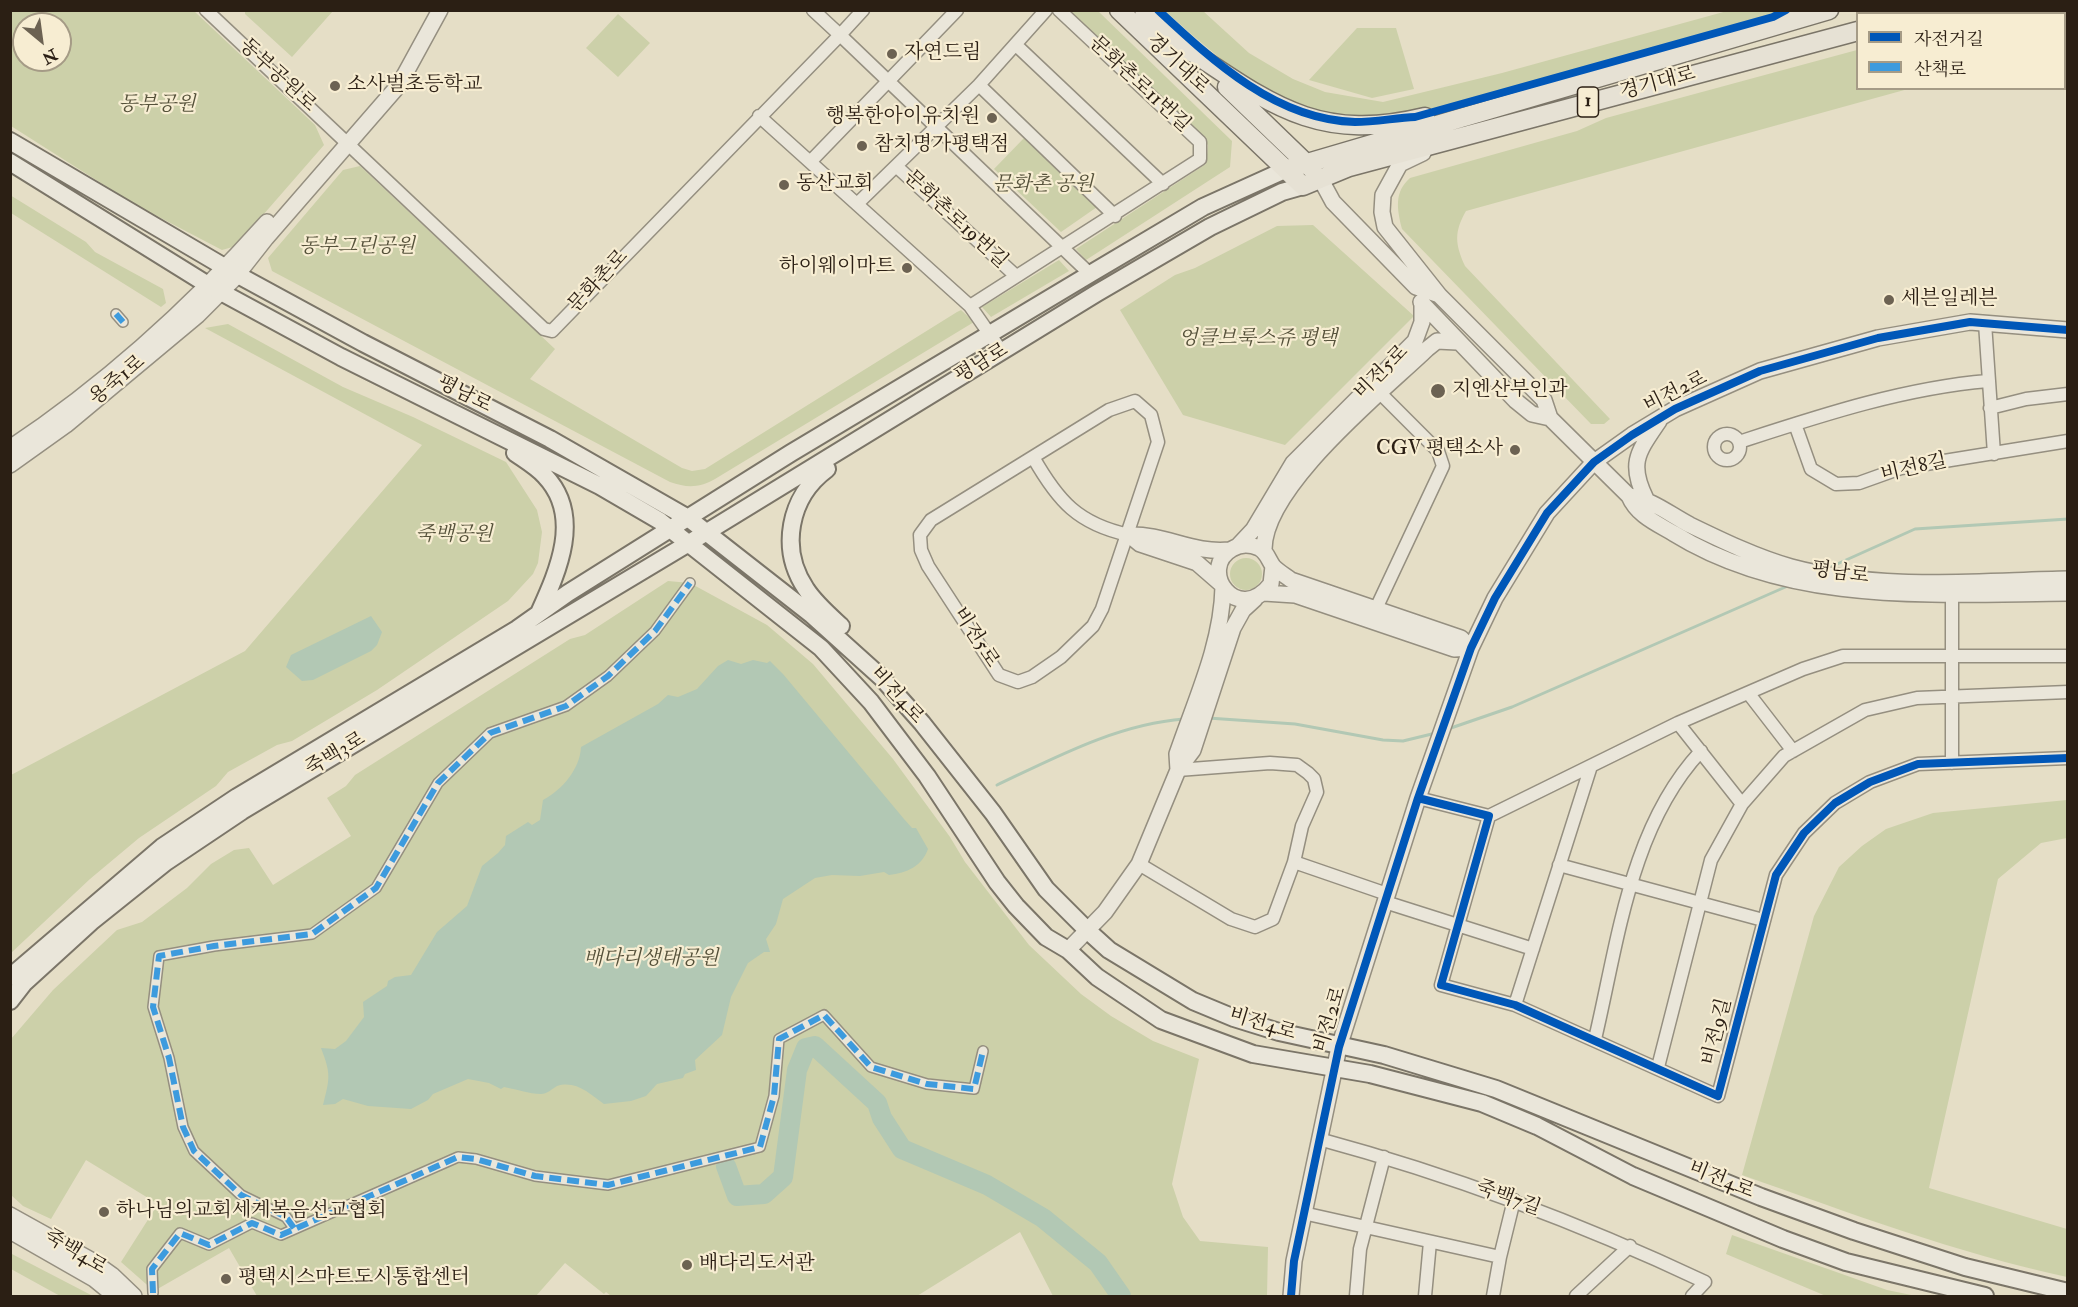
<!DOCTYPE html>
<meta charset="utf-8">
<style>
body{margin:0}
#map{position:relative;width:2078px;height:1307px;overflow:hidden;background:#e5dec6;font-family:"IM FELL Double Pica","Noto Serif KR",serif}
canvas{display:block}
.frame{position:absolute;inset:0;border:12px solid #2b1f14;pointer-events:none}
.legend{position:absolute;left:1856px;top:12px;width:210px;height:78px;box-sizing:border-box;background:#f7edd2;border:2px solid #a59b86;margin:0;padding:8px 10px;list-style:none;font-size:18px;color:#2b1f14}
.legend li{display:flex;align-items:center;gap:12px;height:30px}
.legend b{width:30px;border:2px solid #a59b86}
.north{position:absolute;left:12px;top:12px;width:60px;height:60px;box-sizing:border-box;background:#f7edd2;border:2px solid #a59b86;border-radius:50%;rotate:151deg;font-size:16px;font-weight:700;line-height:24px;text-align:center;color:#2b1f14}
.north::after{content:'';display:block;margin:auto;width:21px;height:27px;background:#6c6252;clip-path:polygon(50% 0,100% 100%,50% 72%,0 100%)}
</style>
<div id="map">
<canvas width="2078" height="1307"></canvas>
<div class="frame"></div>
<ul class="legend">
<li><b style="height:8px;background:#0057b8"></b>자전거길</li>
<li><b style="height:8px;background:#3d9bde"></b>산책로</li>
</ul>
<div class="north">N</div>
</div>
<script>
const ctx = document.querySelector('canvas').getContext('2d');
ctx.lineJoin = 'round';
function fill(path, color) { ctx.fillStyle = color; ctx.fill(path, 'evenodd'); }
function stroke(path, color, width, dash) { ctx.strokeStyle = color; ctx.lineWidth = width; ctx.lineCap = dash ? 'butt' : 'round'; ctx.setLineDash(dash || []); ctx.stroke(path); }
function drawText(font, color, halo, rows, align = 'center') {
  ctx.font = font + ' "IM FELL Double Pica","Noto Serif KR",serif'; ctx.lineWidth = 4.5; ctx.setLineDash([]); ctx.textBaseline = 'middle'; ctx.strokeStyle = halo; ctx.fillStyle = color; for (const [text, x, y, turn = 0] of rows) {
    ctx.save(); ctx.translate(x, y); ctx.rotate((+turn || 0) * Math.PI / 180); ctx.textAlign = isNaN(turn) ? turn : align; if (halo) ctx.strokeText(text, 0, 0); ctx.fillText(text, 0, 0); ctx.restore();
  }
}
fill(new Path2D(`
 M10,11H194L315,125L324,145L236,246L222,250L134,204L11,126ZM24,24H60V60H24Z
 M245,11V10L333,11L292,57L245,14Z
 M1069,11H1098L1232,141L1230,167L1086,260L1076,249L1206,164L1208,145Z
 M1165,11H1203L1249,53L1293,79L1325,92L1383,102L1502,73L1727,11H1782L1764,18L1412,115C1394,116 1374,121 1357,120C1278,114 1221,60 1165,11Z
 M618,14L650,43L618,77L586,48Z
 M1357,28H1396L1414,89L1372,98L1309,80Z
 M1857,50L1858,88L1908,89L1466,211C1454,232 1455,244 1465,266L1610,419L1604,424H1591L1402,229C1397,209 1394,192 1410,178L1577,131L1606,118Z
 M1024,138L1097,207L1061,232L994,169Z
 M360,166L555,349L530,379L682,468L692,471L705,469L957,312L961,310L974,322L715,479C699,488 687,488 670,482L272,271L268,258L343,170Z
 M10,195L86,242L95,252L163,289L166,303L161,307L11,213Z
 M1313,225L1414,316L1285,445L1183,415L1120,310L1175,275L1195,268L1277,226Z
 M1059,260L1069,271L991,317L982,307Z
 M228,324L343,387L413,417L506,462L537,510L542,532L538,563L533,574L508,601L377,690L292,741L277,745L228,772L216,786L139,838L90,879L11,953V775L245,651L422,445L205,328Z
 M1230 574a16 16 0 1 1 32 0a16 16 0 1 1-32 0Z
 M668,581L690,583L767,625L813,664L893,759L950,837L965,862L1029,945L1081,994L1111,1016L1153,1041L1199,1059L1172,1184L1183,1217L1200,1241L1268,1247L1267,1296H1053L1020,1232L917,1296H611L606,1292L604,1294L565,1263L536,1296H257L229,1248L154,1291L121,1262L158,1204L86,1160L51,1219L23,1206L11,1195V1039L53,990L117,930L142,922L187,888L211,864L234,850L249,848L273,885L351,836L327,798L346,786L355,775L570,639L585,635Z
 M2067,800V838L2041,843L1998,879L1929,1188L2067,1229V1277C1956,1253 1850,1213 1742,1175L1814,916L1839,867L1862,846L1886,829L1933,813Z
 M1732,1235L1887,1290L1916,1296H1826L1726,1254Z
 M10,1253L91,1295V1296H60L11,1269Z`), '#ccd0a9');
fill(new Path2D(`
 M371,616L382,632L377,645L371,651L313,680L302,681L286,667L291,655Z
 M728,660L741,664L753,660L767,663L770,661L783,674L904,819L912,828H916L928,849C922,866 907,873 889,875L884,872L860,876L832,875L815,878L783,899L776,924L766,939L770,952H764L748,963L731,997L722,1035L695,1060L696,1070L685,1074L683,1078L657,1084L646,1096L631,1101L604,1104C590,1094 576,1080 557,1086C552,1089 547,1094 541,1094C529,1094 516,1089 504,1087L501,1089L489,1083L468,1079L433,1094L428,1100L411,1109L368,1106L343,1099L335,1104L323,1105C330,1078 331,1074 321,1048L335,1049L346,1041L364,1017L363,1002L387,986L388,981L395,977L411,975L437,932L467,906L482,866L498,853L505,845L506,836L528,822L532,825L540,820L543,800C562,790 580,769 581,747L658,704L668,695L678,697L697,689L718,666Z`), '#b2c8b4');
stroke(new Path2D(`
 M1826,569L1915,529L2068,519
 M1208,718L1295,724L1383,740L1403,741L1436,733
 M1448,729L1512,707L1790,585
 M997,785C1056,757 1118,724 1184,719`), '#b2c8b4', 3);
stroke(new Path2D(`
 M726,1166L737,1196L764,1194L783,1177L797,1070L806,1048L815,1046L877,1103L882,1118L902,1149L987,1185L1043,1218L1098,1263L1121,1296`), '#b2c8b4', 20);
const pedestrian = new Path2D(`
 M116,314L123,322
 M294,1228L286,1217L241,1195L194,1151L183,1127L169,1058L153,1007L159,956L214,946L312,934L376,888L438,783L490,733L566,706L608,676L655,631L690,583
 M153,1293L152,1269L180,1233L209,1245L252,1223L281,1235L458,1157L476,1159L535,1176L608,1185L760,1147L774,1096L779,1039L824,1015L871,1067L927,1084L974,1089L983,1051`);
const minor = new Path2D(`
 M206,10L544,329L552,331L840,35L813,10
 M863,10L840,35L1090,274
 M1016,45L1163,184
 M979,85L1115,216
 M759,116L970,306L1002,352
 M811,161L957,10
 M896,166L1016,276
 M857,204L979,85L1046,10
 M970,306L1200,159V142L1059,10
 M1985,323L1994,454
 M1135,401L1151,415L1158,442L1102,609L1093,626L1061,657L1032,677L1018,682L999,675L928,566L921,550L920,535L931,520L1109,410Z
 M1990,408L2026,399L2068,394
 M1795,424L1811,469L1836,484L1859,483L1901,468L2068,441
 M1714 447a13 13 0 1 1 26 0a13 13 0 1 1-26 0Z
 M1739,442C1819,416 1903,388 1988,381
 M1033,457C1058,501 1078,524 1129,535
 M1952,587V763
 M1373,615L1443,466L1438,451L1380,393
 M1749,694L1793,751
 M1678,723L1742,804
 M1178,770L1270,763L1297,765L1308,773L1314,779L1317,792L1302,826L1294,862
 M1418,798L1489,816L1441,985L1515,1005L1718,1096L1776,875L1804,833L1835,803L1870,782L1918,764L2068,758
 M1489,816L1678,723L1803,669L1843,656H2068
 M1139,864L1231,919L1255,927L1273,919L1294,862L1387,894
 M1559,865L1763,920
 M1385,902L1533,949
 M1515,1005L1591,766
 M1595,1039C1618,942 1630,827 1701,751
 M1658,1067L1711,860L1742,804L1784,756L1865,710L1917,698L2068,692
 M1319,1139C1452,1175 1580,1223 1705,1282L1692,1296
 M1303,1213L1500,1257
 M1356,1296L1360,1249L1384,1157
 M1425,1296L1430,1242
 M1493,1296L1500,1257L1514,1200
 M1576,1296L1630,1246`);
const tertiary = new Path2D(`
 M1423,153L1400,164L1383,195L1382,212L1385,227L1439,295
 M1320,178L1333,202L1416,287L1439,295L1544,400L1550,418L1629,496C1637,515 1656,523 1673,533C1791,606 1934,594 2068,593
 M1421,302L1516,401L1532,414L1550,418
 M10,448C105,385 191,307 267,222
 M10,465L66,425L198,315L233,280L266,238L399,85L440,10
 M1629,496C1653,500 1669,514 1690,525C1723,541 1756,557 1791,567C1880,591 1976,581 2068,579
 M1646,499C1628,463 1638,452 1659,421
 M1129,535L1140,544L1197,563L1220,583
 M1129,535C1166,534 1192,554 1230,550
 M1238,546L1253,530L1293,463L1415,341L1422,322V306
 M1264,551C1262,488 1383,391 1427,349L1437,341L1457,342
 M1273,566L1271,584C1237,627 1197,569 1232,549C1240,544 1250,544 1259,548C1267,552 1268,559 1273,566C1277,571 1286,576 1291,580L1461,638L1471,648
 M1264,593L1295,595L1454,649L1471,648
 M1178,770L1177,754C1195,701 1222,644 1223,587
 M1068,950L1105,912L1139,864L1178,770L1193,750L1233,628L1243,610L1255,599
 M10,1215L91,1260L112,1275L134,1296
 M10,1231L94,1279L115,1296
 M1291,1296L1294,1261L1339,1047L1418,798L1471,648L1495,598L1547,513L1594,462L1632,435L1675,409L1760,371L1878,338L1970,322L2068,330`);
const secondary = new Path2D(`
 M10,141L238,275L363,343L550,439L688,518L812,615L882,678L922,723L993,813L1046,889L1088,931L1109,950L1193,1001L1234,1018L1279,1032L1384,1055L1496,1089L1761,1197L1854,1231L1965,1267L2068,1292
 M10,162L208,285L341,357L600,486L660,521L821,648L871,702L927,776L997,882L1016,906L1046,937L1068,950L1097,977L1161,1020L1253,1054L1370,1074L1482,1103L1537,1126L1633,1176L1783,1239L1846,1262L1985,1296
 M515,453C525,460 537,467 545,476C583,516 558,571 539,613
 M827,469C789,497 779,549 806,589C815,603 829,615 841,626
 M10,977L162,847L237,797L517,629L568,593L791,453L1090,274L1203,207L1287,169
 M10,1001L24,983L91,922L166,862L242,811L689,543L1097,293L1210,227L1282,192L1303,186`);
const primary = new Path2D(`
 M1119,10L1303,186L1349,167L1858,31
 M1144,10L1189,52
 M1921,14L1932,10
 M1180,44C1267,101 1314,144 1425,117
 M1227,87L1313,170
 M1287,169L1829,10`);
stroke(pedestrian, '#958f80', 12);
stroke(minor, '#958f80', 15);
stroke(tertiary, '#958f80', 18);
stroke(secondary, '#7b7568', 20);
stroke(primary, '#7b7568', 21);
stroke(pedestrian, '#eae6da', 9);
stroke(minor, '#eae6da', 12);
stroke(tertiary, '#eae6da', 15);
stroke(secondary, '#eae6da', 16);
stroke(primary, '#e6e1d4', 18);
stroke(new Path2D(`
 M116,314L123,322
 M294,1228L286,1217L241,1195L194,1151L183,1127L169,1058L153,1007L159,956L214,946L312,934L376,888L438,783L490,733L566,706L608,676L655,631L690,583
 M153,1293L152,1269L180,1233L209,1245L252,1223L281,1235L458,1157L476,1159L535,1176L608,1185L760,1147L774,1096L779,1039L824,1015L871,1067L927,1084L974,1089L983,1051`), '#3d9bde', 6, [12, 6]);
stroke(new Path2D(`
 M1158,10C1213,61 1276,120 1355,122C1375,122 1395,118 1415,117L1773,17L1786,10
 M1418,798L1489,816L1441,985L1515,1005L1718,1096L1776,875L1804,833L1835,803L1870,782L1918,764L2068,758
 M1291,1296L1294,1261L1339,1047L1418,798L1471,648L1495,598L1547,513L1594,462L1632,435L1675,409L1760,371L1878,338L1970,322L2068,330`), '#0057b8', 8);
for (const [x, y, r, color] of [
 [892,54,6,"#6c6252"],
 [335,86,6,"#6c6252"],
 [992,118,6,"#6c6252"],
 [862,146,6,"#6c6252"],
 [784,185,6,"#6c6252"],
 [907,268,6,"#6c6252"],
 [1889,300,6,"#6c6252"],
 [1438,391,8,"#6c6252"],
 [1515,450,6,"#6c6252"],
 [104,1212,6,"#6c6252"],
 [687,1265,6,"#6c6252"],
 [226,1279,6,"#6c6252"]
]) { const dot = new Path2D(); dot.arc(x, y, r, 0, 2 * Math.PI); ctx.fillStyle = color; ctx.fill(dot); stroke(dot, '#f7edd2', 2); }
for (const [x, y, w] of [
 [1588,102,21]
]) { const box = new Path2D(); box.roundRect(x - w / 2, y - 15, w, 30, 4.5); ctx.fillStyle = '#f7edd2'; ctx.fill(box); stroke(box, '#2b1f14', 1.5); }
drawText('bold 18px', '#2b1f14', null, [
 ["1",1588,102]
]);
drawText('20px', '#2b1f14', '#f7edd2', [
 ["자연드림",904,54],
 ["소사벌초등학교",347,86],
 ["행복한아이유치원",980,118,"right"],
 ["참치명가평택점",874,146],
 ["동산교회",796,185],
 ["하이웨이마트",895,268,"right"],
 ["세븐일레븐",1901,300],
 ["지엔산부인과",1452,391],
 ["CGV 평택소사",1503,450,"right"],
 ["하나님의교회세계복음선교협회",116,1212],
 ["배다리도서관",699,1265],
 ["평택시스마트도시통합센터",238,1279]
], 'left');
drawText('20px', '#2b1f14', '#f7edd2', [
 ["경기대로",1177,65,43],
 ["동부공원로",277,76,43],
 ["경기대로",1658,84,-15],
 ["문화촌로11번길",1139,85,43],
 ["문화촌로19번길",955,220,43],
 ["문화촌로",599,282,-47],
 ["평남로",982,364,-31],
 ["비전5로",1382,373,-45],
 ["용죽1로",118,381,-40],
 ["비전2로",1676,393,-27],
 ["평남로",464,395,27],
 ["비전8길",1914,469,-13],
 ["평남로",1840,574,8],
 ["비전5로",975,638,57],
 ["비전4로",896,696,48],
 ["죽백3로",336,755,-31],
 ["비전2로",1331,1020,-73],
 ["비전4로",1262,1025,17],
 ["비전9길",1718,1032,-76],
 ["비전4로",1721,1181,22],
 ["죽백7길",1508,1199,20],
 ["죽백4로",75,1253,31]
]);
drawText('italic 20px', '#55513a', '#f7edd2', [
 ["동부공원",157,106],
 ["문화촌 공원",1043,186],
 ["동부그린공원",357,248],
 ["엉클브룩스쥬 평택",1258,340],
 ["죽백공원",454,536],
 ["배다리생태공원",651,960]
]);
</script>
